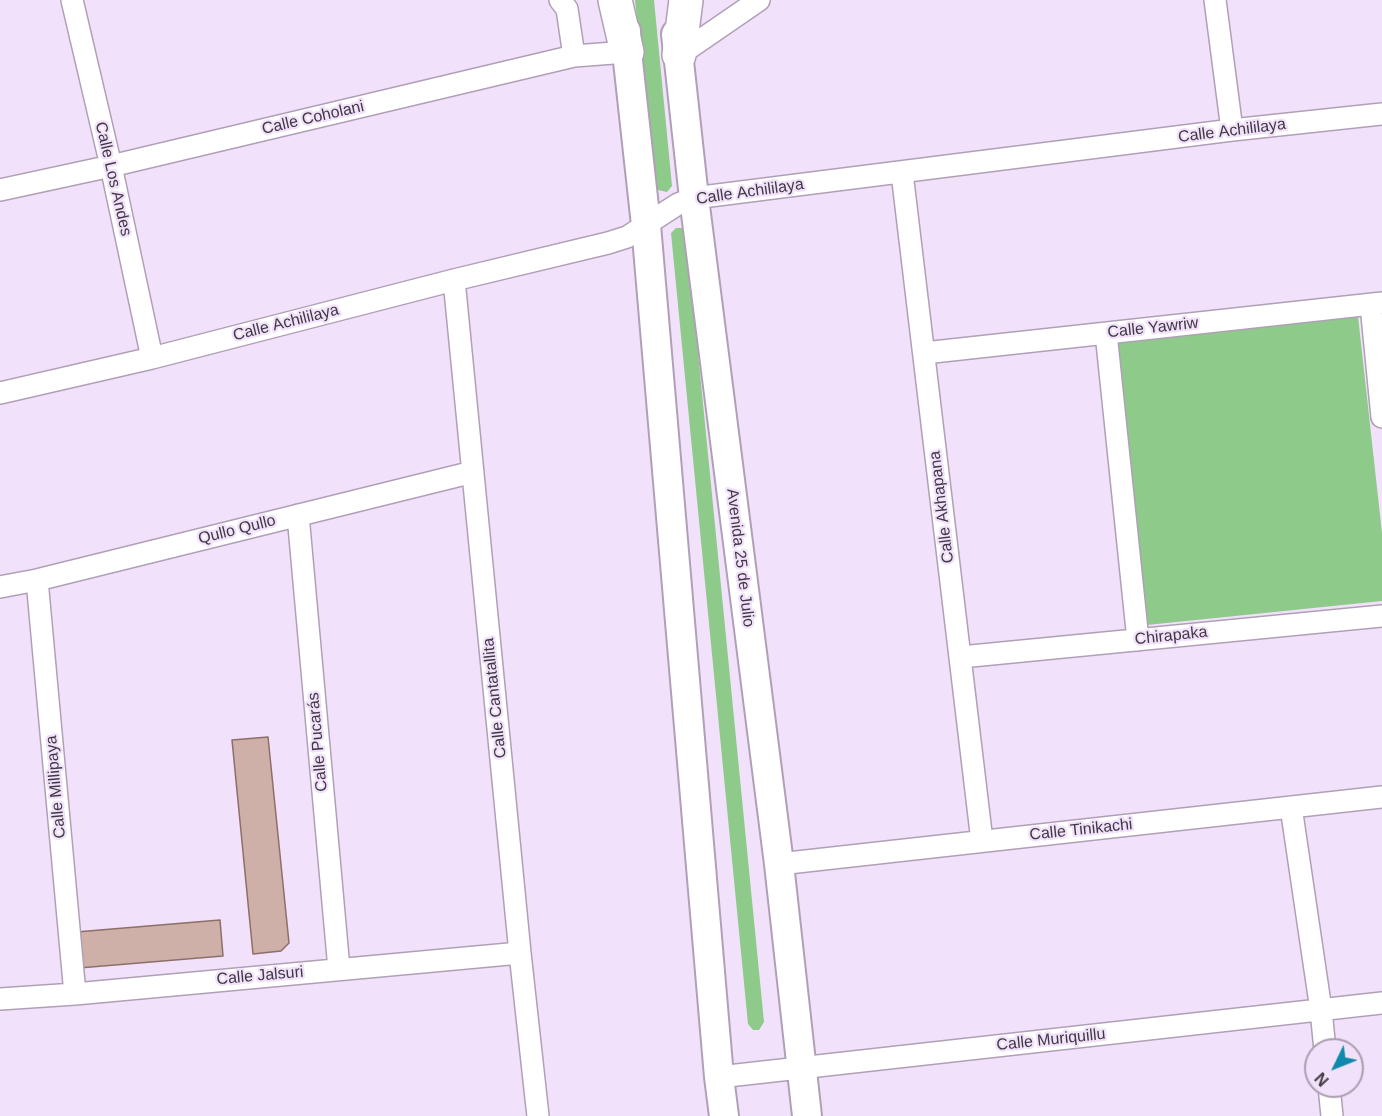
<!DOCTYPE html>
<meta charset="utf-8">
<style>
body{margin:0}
#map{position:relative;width:1382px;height:1116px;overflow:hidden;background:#f2e1fa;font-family:Arial,sans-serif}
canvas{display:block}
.north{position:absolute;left:1304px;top:1038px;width:60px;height:60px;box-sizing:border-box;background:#f2e1fa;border:2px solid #aa9eb0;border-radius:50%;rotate:227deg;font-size:16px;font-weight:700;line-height:24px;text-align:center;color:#3f3942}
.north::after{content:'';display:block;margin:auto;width:21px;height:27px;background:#0f89ac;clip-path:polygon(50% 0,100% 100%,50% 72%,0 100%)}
</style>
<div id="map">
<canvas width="1382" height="1116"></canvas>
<div class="north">N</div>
</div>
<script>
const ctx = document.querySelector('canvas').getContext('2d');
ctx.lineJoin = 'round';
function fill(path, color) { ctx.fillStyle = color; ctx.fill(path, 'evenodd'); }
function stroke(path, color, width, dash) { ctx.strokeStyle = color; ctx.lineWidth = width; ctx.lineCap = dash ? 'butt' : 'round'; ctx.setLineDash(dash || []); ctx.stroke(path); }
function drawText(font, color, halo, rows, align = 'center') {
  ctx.font = font + ' Arial,sans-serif'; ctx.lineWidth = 4.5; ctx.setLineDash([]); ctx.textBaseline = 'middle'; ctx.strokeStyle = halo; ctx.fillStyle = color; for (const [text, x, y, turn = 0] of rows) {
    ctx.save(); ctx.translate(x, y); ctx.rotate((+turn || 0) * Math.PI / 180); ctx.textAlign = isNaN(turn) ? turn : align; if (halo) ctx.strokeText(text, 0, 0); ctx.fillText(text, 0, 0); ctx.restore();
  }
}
fill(new Path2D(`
 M635,0H654L672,186L667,192L658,190L654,185Z
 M676,228H682L686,231L764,1022L759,1030H753L748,1024L671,233Z
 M1358,316L1382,533V601L1147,625L1116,341Z`), '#8eca8a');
const building = new Path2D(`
 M268,737L289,943L281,951L253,954L232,740Z
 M220,920L223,956L79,968L76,932Z`);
fill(building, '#cfb0a8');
stroke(building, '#8c6f69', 1.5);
const street = new Path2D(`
 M72,0L111,166L152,358
 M560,0L567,9L574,56
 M1215,0L1232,130
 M679,55L759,0
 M902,173L982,841
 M0,190L111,166L574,56L627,52
 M454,280L520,953L538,1116
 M1371,305L1382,417
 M1106,333L1138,640
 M924,353L1382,303
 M0,393L152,358L454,280L608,243L627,237L678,204L694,198L1232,130L1382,114
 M298,515L339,969
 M37,580L75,994
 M0,587L37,580L473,472
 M961,657L1382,616
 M1291,807L1321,1010L1325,1050
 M779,864L1382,797
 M0,999L75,994L520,953
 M719,1077L1382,1003
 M1329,1086L1332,1116`);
const secondary = new Path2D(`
 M626,31L627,52L646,225L719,1077L724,1116
 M676,34L694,198L779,864L807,1116`);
const primary = new Path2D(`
 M615,0L627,52
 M679,55L686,0`);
stroke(street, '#b0a0b7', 24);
stroke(secondary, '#b0a0b7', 32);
stroke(primary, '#b0a0b7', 36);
stroke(street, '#fff', 21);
stroke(secondary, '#fff', 28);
stroke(primary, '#fff', 33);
drawText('16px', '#3f3942', '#f2e1fa', [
 ["Calle Coholani",313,118,-13],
 ["Calle Achililaya",1232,131,-7],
 ["Calle Los Andes",113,179,77],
 ["Calle Achililaya",750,192,-8],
 ["Calle Achililaya",286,323,-14],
 ["Calle Yawriw",1153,328,-6],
 ["Calle Akhapana",942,507,-97],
 ["Qullo Qullo",237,530,-14],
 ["Avenida 25 de Julio",740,558,83],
 ["Chirapaka",1171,636,-6],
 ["Calle Cantatallita",495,698,-96],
 ["Calle Pucarás",318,742,-95],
 ["Calle Millipaya",56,787,-95],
 ["Calle Tinikachi",1081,830,-6],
 ["Calle Jalsuri",260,976,-5],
 ["Calle Muriquillu",1051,1040,-6]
]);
</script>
